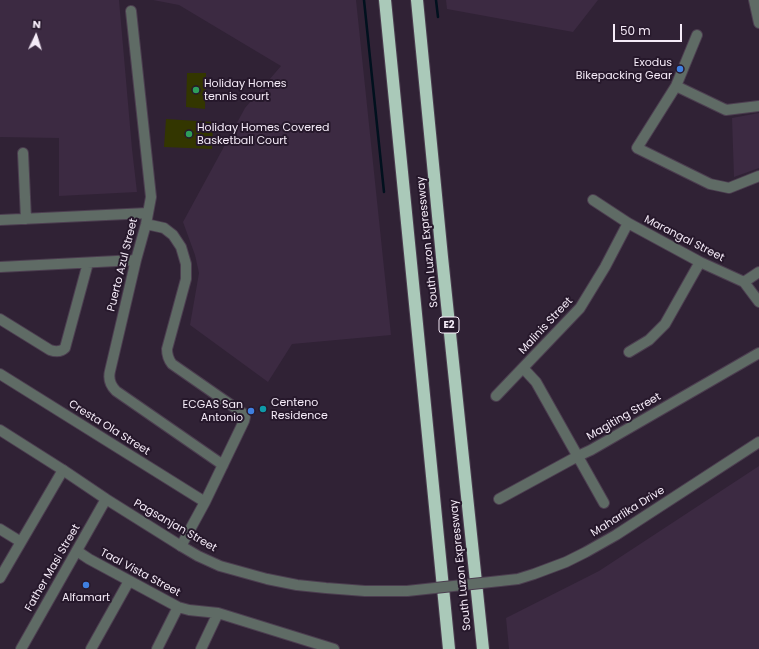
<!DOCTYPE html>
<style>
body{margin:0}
#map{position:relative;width:759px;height:649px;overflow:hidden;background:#302235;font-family:Poppins,sans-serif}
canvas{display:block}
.north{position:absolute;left:16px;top:16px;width:40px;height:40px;-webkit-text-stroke:3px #26182b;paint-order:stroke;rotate:4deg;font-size:11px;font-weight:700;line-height:16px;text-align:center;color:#f5ebf8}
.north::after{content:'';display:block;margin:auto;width:14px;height:18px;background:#f5ebf8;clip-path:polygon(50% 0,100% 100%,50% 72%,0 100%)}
.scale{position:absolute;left:613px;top:24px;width:69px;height:18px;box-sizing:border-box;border:2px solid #f5ebf8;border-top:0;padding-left:5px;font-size:12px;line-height:14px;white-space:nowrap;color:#f5ebf8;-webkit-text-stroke:3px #26182b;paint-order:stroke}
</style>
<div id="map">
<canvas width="759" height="649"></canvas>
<div class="north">N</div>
<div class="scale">50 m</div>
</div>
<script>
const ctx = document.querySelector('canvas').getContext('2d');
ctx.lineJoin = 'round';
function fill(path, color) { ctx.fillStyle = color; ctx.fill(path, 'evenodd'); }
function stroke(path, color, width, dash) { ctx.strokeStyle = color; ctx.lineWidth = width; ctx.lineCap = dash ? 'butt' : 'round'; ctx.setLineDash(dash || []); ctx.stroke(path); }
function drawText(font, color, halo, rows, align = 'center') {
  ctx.font = font + ' Poppins,sans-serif'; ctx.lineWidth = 4; ctx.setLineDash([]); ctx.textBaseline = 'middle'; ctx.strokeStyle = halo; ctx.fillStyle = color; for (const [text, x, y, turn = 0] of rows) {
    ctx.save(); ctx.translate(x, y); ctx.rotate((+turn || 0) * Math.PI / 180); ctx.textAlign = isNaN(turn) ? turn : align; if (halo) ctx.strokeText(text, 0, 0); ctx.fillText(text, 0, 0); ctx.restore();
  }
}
fill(new Path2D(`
 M0,0H119L132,149L137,192L59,196V138L0,137Z
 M153,0H356L391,335L292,344L268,382L190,325L199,273L195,255L183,222L245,108L281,66L179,5Z
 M446,0H598L573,32L447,9Z
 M759,113V168L734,177L732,118Z
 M759,466V649H509L506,618L599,571Z`), '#3c2a42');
fill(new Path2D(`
 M187,73H206L205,109L186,107Z
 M166,119L213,122L212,149L164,147Z`), '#333600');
stroke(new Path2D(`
 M364,0L384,192
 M436,0L438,17`), '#01111e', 2.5);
const minor = new Path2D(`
 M754,0L759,23
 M131,11L151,197L146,224L136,260L110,371C108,379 110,385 116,391L223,465
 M676,86L697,35
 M759,106L726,110L676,86L637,148L710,184L729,188L759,176
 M23,153L26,219
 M593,200L628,223L700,262L744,282L759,302
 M0,220L148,213
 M146,224L164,228L173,235L181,247L186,264V279L167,349C167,355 168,359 172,364L244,414L245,417L244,421L205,502L181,546
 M0,267L136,260
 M744,282L759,272
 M0,319L50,350C56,352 61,352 65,348L88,263
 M629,352L649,340L665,324L700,262
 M523,368L536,382L604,503
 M0,374L205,502
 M496,396L580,308L605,267L628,223
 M499,499L578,456L591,450L759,353
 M0,529L21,542
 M77,551L89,559L178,607L189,610L218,613L334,649
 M0,578L63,470
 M91,649L129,581
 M157,649L178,607
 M201,649L218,613`);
const tertiary = new Path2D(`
 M0,430L63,470L106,499L181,546L198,556L220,566L267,579L297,585L326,588L365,591H407
 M500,581L518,579L534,574L566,562L586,552L616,535L759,442
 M21,649L106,499`);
const motorway = new Path2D(`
 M385,0L432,476L449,649
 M417,0L442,257L483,649`);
stroke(minor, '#4c3e50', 12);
stroke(tertiary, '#4c3e50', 12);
stroke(motorway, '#4c3e50', 14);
stroke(minor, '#5f6b65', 10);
stroke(tertiary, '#5f6b65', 10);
stroke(motorway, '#aac9b9', 12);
const tertiaryBridge = new Path2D(`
 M407,591L500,581`);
stroke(tertiaryBridge, '#4c3e50', 12, []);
stroke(tertiaryBridge, '#5f6b65', 10);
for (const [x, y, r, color] of [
 [680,69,4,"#3f7fe0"],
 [196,90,4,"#2e9e5b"],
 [189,134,4,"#2e9e5b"],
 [263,409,4,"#0f9aa8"],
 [251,411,4,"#3f7fe0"],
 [86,585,4,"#3f7fe0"]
]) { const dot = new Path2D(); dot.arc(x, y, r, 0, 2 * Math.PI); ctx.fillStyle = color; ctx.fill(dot); stroke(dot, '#26182b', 1.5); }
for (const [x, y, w] of [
 [449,325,20]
]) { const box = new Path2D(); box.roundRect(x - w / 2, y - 8, w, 16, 3); ctx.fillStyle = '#26182b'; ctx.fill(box); stroke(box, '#f5ebf8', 1); }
drawText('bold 10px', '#f5ebf8', null, [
 ["E2",449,325]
]);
drawText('11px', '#f5ebf8', '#26182b', [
 ["Exodus",672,63,"right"],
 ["Bikepacking Gear",672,76,"right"],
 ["Holiday Homes",204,84],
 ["tennis court",204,97],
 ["Holiday Homes Covered",197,128],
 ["Basketball Court",197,141],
 ["Centeno",271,403],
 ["Residence",271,416],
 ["ECGAS San",243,405,"right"],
 ["Antonio",243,418,"right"],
 ["Alfamart",86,598,"center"]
], 'left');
drawText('11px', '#f5ebf8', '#26182b', [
 ["Marangal Street",684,239,27],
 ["South Luzon Expressway",428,242,-96],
 ["Puerto Azul Street",123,265,-76],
 ["Malinis Street",546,326,-47],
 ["Magiting Street",624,417,-30],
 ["Cresta Ola Street",109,428,32],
 ["Maharlika Drive",628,512,-32],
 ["Pagsanjan Street",175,526,30],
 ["South Luzon Expressway",461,565,-96],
 ["Father Masi Street",53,568,-60],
 ["Taal Vista Street",140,573,28]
]);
</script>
